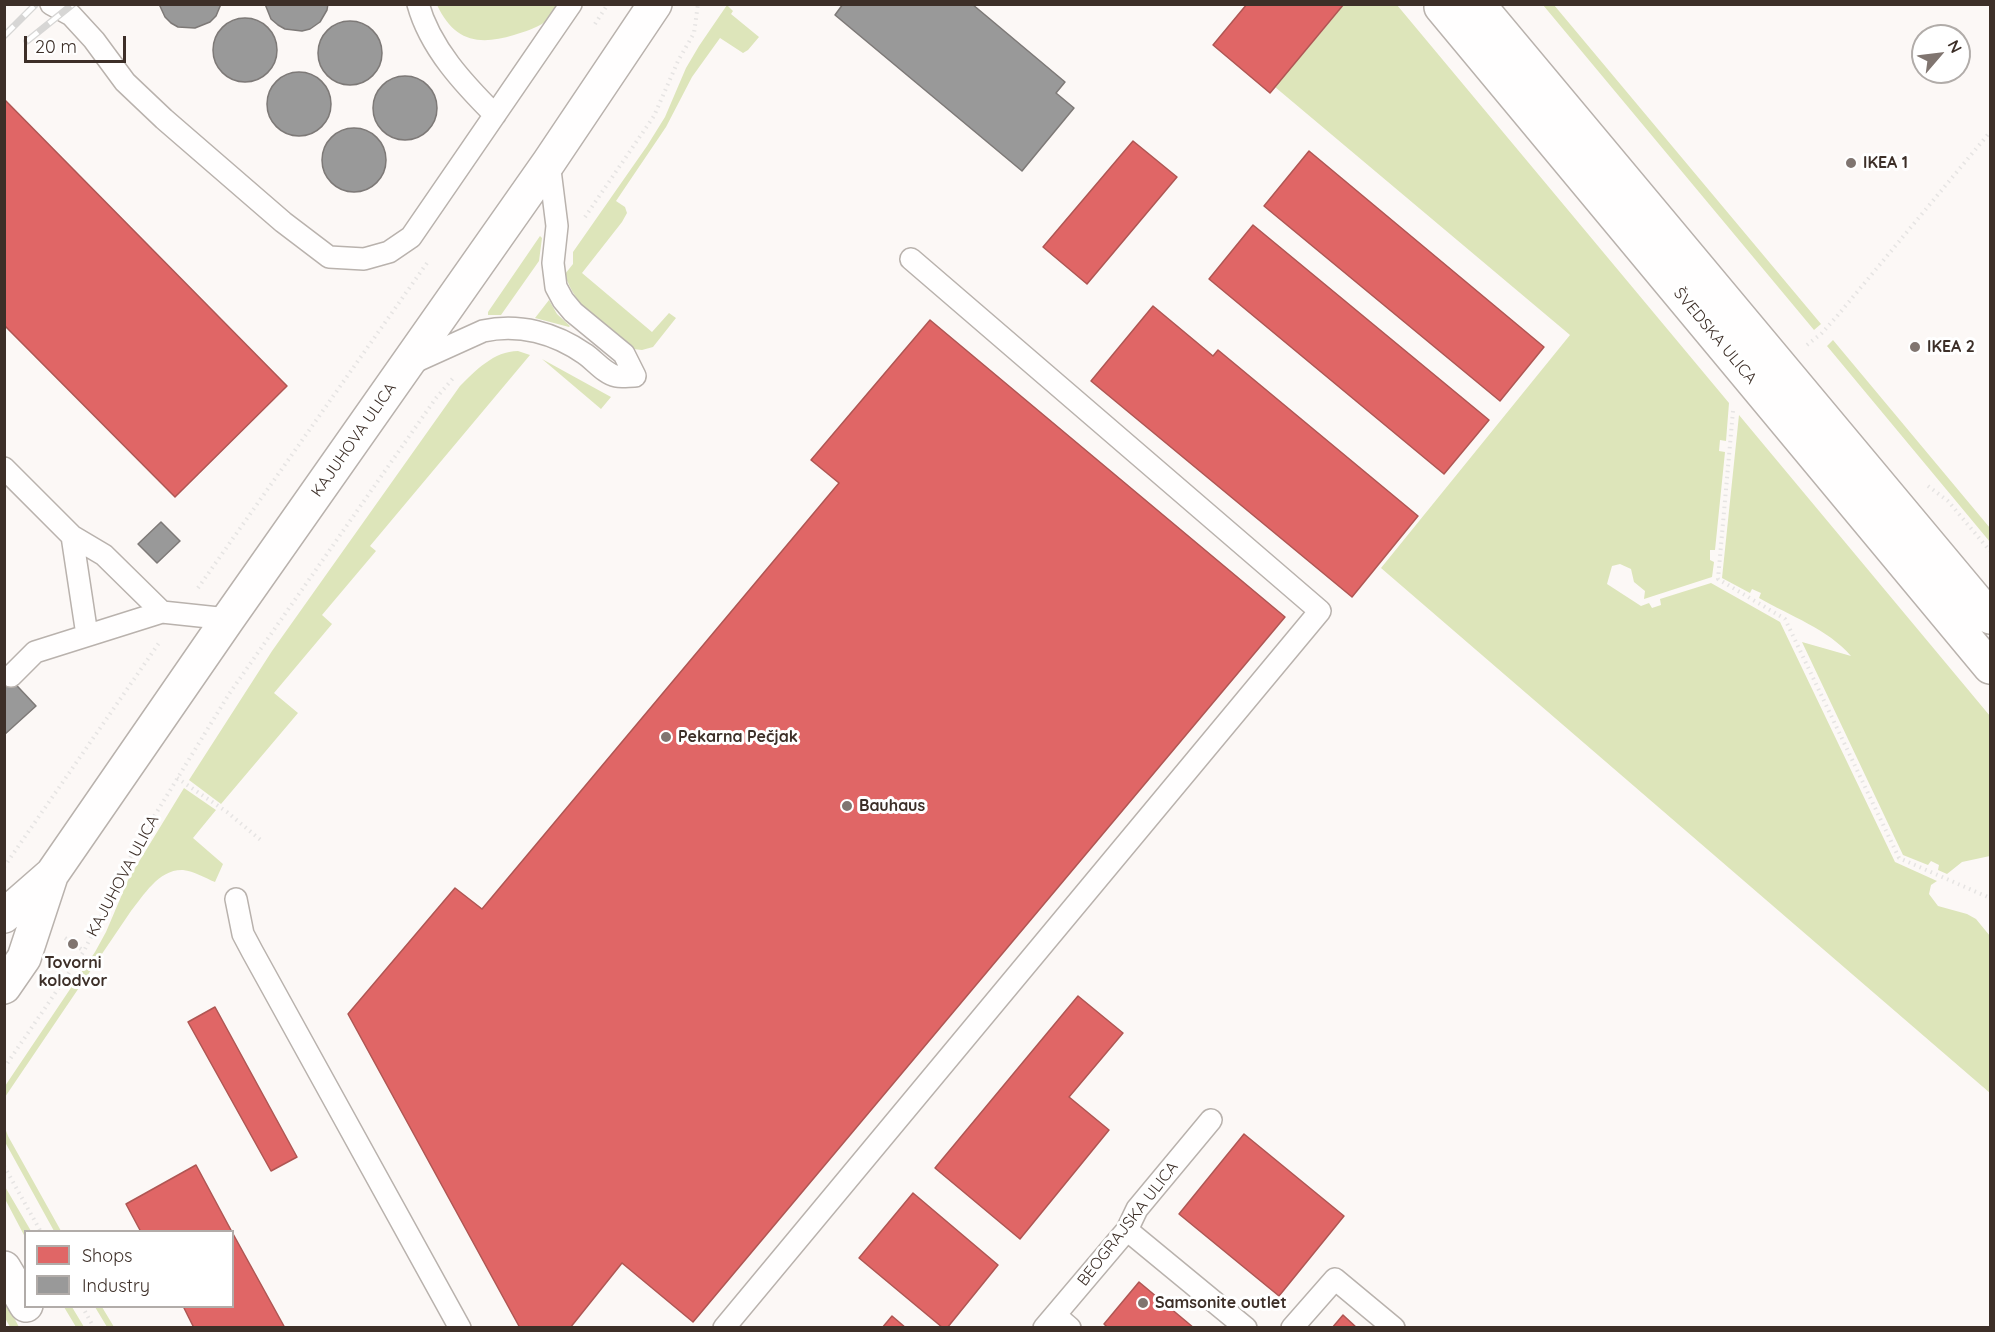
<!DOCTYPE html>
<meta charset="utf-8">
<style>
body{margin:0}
#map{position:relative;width:1995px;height:1332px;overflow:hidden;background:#fcf8f6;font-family:Quicksand,sans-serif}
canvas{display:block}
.frame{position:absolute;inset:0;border:6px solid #3d2f28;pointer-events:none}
.legend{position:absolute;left:24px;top:1230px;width:210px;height:78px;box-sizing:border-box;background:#fff;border:2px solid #b1aca9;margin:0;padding:8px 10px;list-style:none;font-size:18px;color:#3d2f28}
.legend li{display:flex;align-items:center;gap:12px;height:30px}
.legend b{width:30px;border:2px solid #b1aca9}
.north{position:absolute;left:1911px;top:24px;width:60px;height:60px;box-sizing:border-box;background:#fff;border:2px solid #b1aca9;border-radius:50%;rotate:62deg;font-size:16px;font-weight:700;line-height:24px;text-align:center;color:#3d2f28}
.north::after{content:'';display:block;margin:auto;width:21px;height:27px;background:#807570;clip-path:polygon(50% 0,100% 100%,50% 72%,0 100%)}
.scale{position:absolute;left:24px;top:36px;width:102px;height:27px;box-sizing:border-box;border:3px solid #3d2f28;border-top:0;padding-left:8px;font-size:18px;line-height:21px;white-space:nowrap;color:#3d2f28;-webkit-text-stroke:4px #fff;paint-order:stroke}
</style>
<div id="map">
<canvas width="1995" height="1332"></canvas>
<div class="frame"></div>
<ul class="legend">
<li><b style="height:16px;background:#e06666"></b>Shops</li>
<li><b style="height:16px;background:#999"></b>Industry</li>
</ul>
<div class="north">N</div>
<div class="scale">20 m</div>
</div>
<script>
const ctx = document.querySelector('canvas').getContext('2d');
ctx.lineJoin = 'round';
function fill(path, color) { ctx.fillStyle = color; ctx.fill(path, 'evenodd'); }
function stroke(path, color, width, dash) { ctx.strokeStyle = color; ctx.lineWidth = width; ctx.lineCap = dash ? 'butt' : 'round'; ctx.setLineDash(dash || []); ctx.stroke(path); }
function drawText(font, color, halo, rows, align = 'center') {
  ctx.font = font + ' Quicksand,sans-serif'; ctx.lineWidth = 6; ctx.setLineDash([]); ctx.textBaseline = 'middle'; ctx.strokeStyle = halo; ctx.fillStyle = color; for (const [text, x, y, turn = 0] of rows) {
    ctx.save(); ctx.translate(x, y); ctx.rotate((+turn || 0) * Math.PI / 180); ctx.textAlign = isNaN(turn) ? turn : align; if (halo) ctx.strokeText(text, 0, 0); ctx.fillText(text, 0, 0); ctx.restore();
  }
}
fill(new Path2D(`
 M437,5H561C555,10 550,17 545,22C536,28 524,32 514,35C478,46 454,41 437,5Z
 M727,5L733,11L731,14L759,37L748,50L743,53L720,38L692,77L666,127L616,201L625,207L627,213L622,222L582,273L652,332L669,313L676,318L653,347L642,350L633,349C608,328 574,308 565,274L573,264V252L647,146L665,117L686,68L699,46Z
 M1344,5H1397L1729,403L1726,441L1720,440L1719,451L1725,452L1715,550H1710V560L1714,562L1712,577L1644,599L1645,591L1634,582L1631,569L1620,564L1612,566L1607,584L1641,606L1649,603L1652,608L1661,605L1660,599L1711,583L1780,622L1895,862L1937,881L1931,885L1929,894L1938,906L1967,914L1976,919L1990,936V1093L1381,568L1570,335L1275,87Z
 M1543,5H1554L1821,324L1814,330Z
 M540,236L542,238L539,261L501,315H488V312Z
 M549,300L557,314L570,326L569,327L535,318Z
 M1833,340L1990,528V542L1827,346Z
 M518,351L530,355L370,546L376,551L322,615L332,624L274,693L298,713L221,804L189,780L272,651L460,386C475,371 494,351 518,351Z
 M542,359L611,397L601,409Z
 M1739,415L1990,716V856L1962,862L1947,874L1938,870L1939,865L1931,861L1928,865L1903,855L1802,642L1851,656C1828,629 1790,616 1759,598L1761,593L1752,589L1750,593L1722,578Z
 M184,788L216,810L193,838L223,864L215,882C205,878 194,871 183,870C159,869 144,895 131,911L5,1097V1086L95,952L106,932L129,878Z
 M5,1128L8,1136L61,1231H54L5,1142Z
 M4,1185L31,1231L26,1232L25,1237L5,1199Z
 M5,1301L19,1327H10L5,1318Z
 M64,1307H72L84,1327H76Z
 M95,1307H102L114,1327H107Z`), '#dde5ba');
const shops = new Path2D(`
 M1247,4H1344L1270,93L1213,45Z
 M4,99L287,386L175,497L4,325Z
 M1133,141L1177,177L1087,284L1043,247Z
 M1309,151L1544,347L1500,401L1264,206Z
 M1253,225L1489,420L1444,474L1209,279Z
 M1153,306L1213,356L1218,350L1418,516L1352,597L1091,381Z
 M930,320L1285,617L693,1322L622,1263L570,1328H520L348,1014L455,888L482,909L637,724L839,483L811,460Z
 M1078,996L1123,1033L1069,1097L1109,1130L1020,1239L935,1168Z
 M215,1007L297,1157L271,1171L188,1022Z
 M1244,1134L1344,1216L1279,1296L1179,1214Z
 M196,1165L232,1232H141L126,1204Z
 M913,1193L998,1265L947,1328H943L859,1258Z
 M232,1232L285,1328H194L183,1306H232Z
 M1139,1282L1194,1328H1108L1104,1324Z
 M1343,1315L1357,1328H1332Z
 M892,1316L906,1328H882Z`);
fill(shops, '#e06666');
stroke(shops, '#af5653', 1.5);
const industry = new Path2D(`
 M159,4H221L216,16L210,22L195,28L178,27L171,23L165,17Z
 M265,4H328L327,10L320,22L310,29L302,31L285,29L278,25L271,19Z
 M843,4H972L1065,82L1056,93L1074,108L1022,171L835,15Z
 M213 50a32 32 0 1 1 64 0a32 32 0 1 1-64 0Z
 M318 53a32 32 0 1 1 64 0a32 32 0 1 1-64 0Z
 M267 104a32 32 0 1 1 64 0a32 32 0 1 1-64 0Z
 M373 108a32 32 0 1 1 64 0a32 32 0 1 1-64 0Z
 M322 160a32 32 0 1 1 64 0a32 32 0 1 1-64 0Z
 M161,522L180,541L157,563L138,544Z
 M4,672L36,706L4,735Z`);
fill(industry, '#999');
stroke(industry, '#7d7977', 1.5);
const lane = new Path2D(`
 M51,4L71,15L94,40L125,82L164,119L283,222L329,257L364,259L389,252L411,237L571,4
 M418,4C430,48 464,84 495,115
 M410,364L483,331C519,323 555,333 585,354C594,360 605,374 616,376C621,377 629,376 635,376L624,354L573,312L563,300L556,287L553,263L557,226L549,162
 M4,468L72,536L104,555L162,612
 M72,536L87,635
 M11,676L35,652L162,612L228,619
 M236,899L243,934L252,951L460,1328
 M1127,1230L1246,1328
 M1055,1315L1070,1328
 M724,1328L1320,611L911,259
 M1044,1328L1127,1230L1137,1209L1211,1120
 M1292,1328L1335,1279L1394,1328`);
const street = new Path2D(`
 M1443,4L1441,7L1990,667
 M1478,4L1990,617`);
const secondary = new Path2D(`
 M4,916L52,874L228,619L549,162L655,4
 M4,987L24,958L51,876
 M4,1268L26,1305`);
stroke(lane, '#b9b2ad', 24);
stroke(street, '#b9b2ad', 36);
stroke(secondary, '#b9b2ad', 36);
stroke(new Path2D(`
 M595,24L608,4
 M585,217L654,116L678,61L694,33L698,4
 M1807,345L1822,333L1838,315L1990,132
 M1733,411L1718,579L1785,619L1899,858L1990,898
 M1928,486L1948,501L1990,551
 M198,588L427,263
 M177,778L227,812L263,842
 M4,867L159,643
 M65,938L84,951
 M4,1068L84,951L136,846L229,694L436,398L455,376
 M4,1166L41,1232
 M82,1306L94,1328`), '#e6e4e3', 4, [1.5, 4.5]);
stroke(lane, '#fffefe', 21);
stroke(street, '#fffefe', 33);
stroke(secondary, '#fffefe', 33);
const rail = new Path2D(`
 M4,36L36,4
 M27,41L73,4`);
stroke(rail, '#d7d6d5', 7);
stroke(rail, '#fff', 4.5, [14]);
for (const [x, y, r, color] of [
 [1851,163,6,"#807570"],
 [1915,347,6,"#807570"],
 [666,737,6,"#807570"],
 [847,806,6,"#807570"],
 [73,944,6,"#807570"],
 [1143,1303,6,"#807570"]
]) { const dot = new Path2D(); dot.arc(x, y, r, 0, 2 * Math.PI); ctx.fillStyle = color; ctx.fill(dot); stroke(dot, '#fff', 2); }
drawText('bold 16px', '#3d2f28', '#fff', [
 ["IKEA 1",1863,163],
 ["IKEA 2",1927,347],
 ["Pekarna Pečjak",678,737],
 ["Bauhaus",859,806],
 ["Tovorni",73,963,"center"],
 ["kolodvor",73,981,"center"],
 ["Samsonite outlet",1155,1303]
], 'left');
drawText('16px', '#3d2f28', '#fff', [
 ["ŠVEDSKA ULICA",1715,336,50],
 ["KAJUHOVA ULICA",354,440,-55],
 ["KAJUHOVA ULICA",123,876,-62],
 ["BEOGRAJSKA ULICA",1128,1224,-52]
]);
</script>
